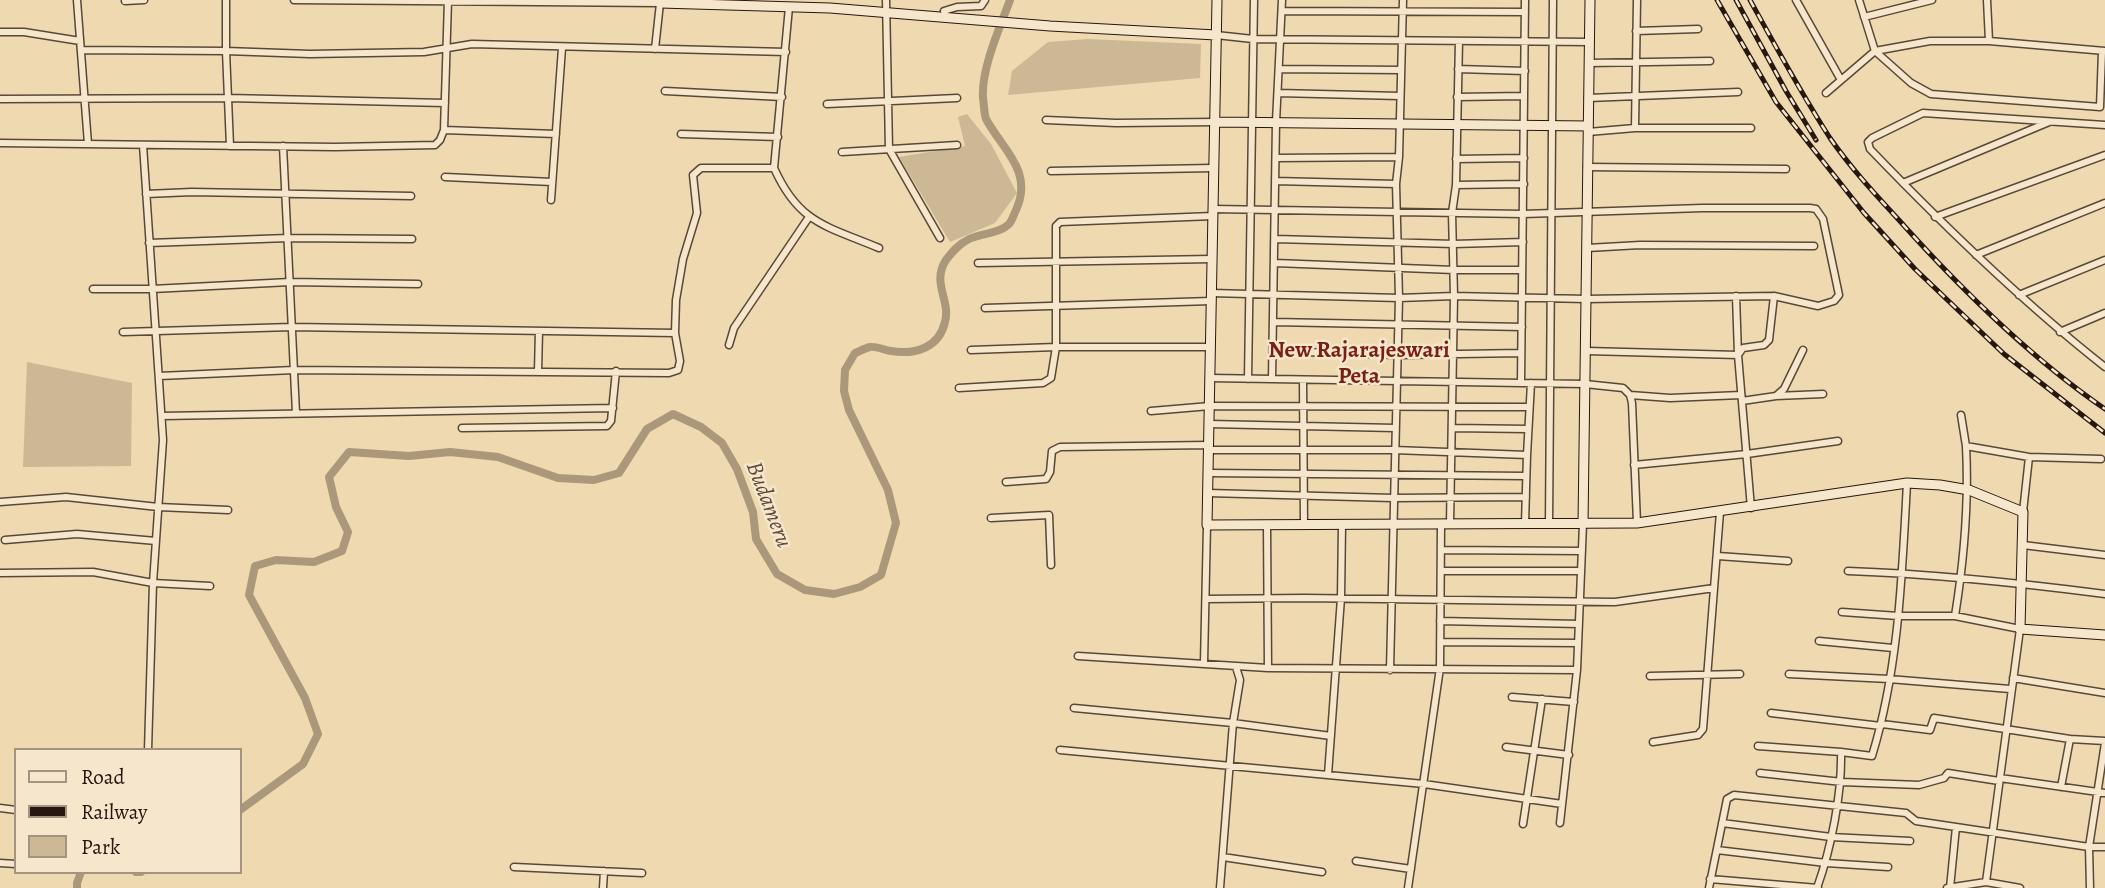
<!DOCTYPE html>
<style>
body{margin:0}
#map{position:relative;width:2105px;height:888px;overflow:hidden;background:#efd9b1;font-family:Alegreya,serif}
canvas{display:block}
.legend{position:absolute;left:14px;top:748px;width:228px;height:126px;box-sizing:border-box;background:#f5e6cc;border:2px solid #a39380;margin:0;padding:9px 12px;list-style:none;font-size:21px;color:#27170f}
.legend li{display:flex;align-items:center;gap:14px;height:35px}
.legend b{width:35px;border:2px solid #a39380}
</style>
<div id="map">
<canvas width="2105" height="888"></canvas>
<ul class="legend">
<li><b style="height:9px;background:#f5e6cc"></b>Road</li>
<li><b style="height:9px;background:#27170f"></b>Railway</li>
<li><b style="height:19px;background:#cdb895"></b>Park</li>
</ul>
</div>
<script>
const ctx = document.querySelector('canvas').getContext('2d');
ctx.lineJoin = 'round';
function fill(path, color) { ctx.fillStyle = color; ctx.fill(path, 'evenodd'); }
function stroke(path, color, width, dash) { ctx.strokeStyle = color; ctx.lineWidth = width; ctx.lineCap = dash ? 'butt' : 'round'; ctx.setLineDash(dash || []); ctx.stroke(path); }
function drawText(font, color, halo, rows, align = 'center') {
  ctx.font = font + ' Alegreya,serif'; ctx.lineWidth = 5; ctx.setLineDash([]); ctx.textBaseline = 'middle'; ctx.strokeStyle = halo; ctx.fillStyle = color; for (const [text, x, y, turn = 0] of rows) {
    ctx.save(); ctx.translate(x, y); ctx.rotate((+turn || 0) * Math.PI / 180); ctx.textAlign = isNaN(turn) ? turn : align; if (halo) ctx.strokeText(text, 0, 0); ctx.fillText(text, 0, 0); ctx.restore();
  }
}
fill(new Path2D(`
 M1088,39L1201,44L1200,78L1008,95L1012,71L1048,42Z
 M967,114L991,144L1017,193L995,223L950,242L899,157L965,146L958,117Z
 M27,362L132,383L131,466L23,467Z`), '#cdb895');
stroke(new Path2D(`
 M240,810L303,764L318,734L305,698L249,595L255,566L276,560L314,562L342,551L348,532L336,507L329,477L349,452L409,456L450,452L498,457L558,478L594,480L619,473L647,429L673,414L701,427L722,443L737,469L753,512L756,539L777,574L805,590L834,594L860,587L881,575L896,523L888,490L849,410L844,391L845,370L855,353C860,351 865,348 870,347C876,346 884,350 891,351C915,355 939,348 945,322C951,300 931,283 946,260C953,251 959,244 969,239C981,233 999,234 1009,224C1012,221 1014,214 1016,210C1034,171 1002,149 986,119C984,113 984,104 983,98C981,69 1000,27 1010,0
 M136,872H141
 M77,888V883L81,872`), '#ab977a', 8);
const street = new Path2D(`
 M77,0L88,144
 M226,0V51L310,54L424,52L472,44L786,52
 M294,0L660,3L655,49
 M886,0L889,149L940,238
 M1796,0L1841,80
 M1987,0L1989,41
 M125,1L144,0
 M944,11L957,7L981,6L985,0
 M1282,11L1525,12
 M1864,17L1932,0
 M1636,31L1698,29
 M0,32H24L80,41
 M1216,35L1253,39L1590,42
 M81,50L226,51L230,146
 M1875,51L1911,83L1931,94L2100,107L2102,52
 M1875,51L1930,41H1989L2105,51
 M1589,63L1710,61
 M1279,69L1401,70
 M1458,69L1525,71
 M665,91L782,97
 M1278,93L1400,96
 M1826,93L1875,51L1859,0
 M1457,97L1524,96
 M1588,98L1738,92
 M0,99L228,98L445,103
 M827,104L957,98
 M1046,120L1116,123L1216,122
 M2105,125L1923,113L1872,138L1868,142L1870,149C1944,226 2021,301 2105,367
 M1635,128H1751
 M444,130L556,134
 M1588,132L1635,128L1637,0
 M681,134L778,137
 M0,143L335,147L435,145L440,140L444,130L448,0
 M143,145L163,440L153,583L148,750
 M283,146L296,413
 M842,152L957,145
 M1276,158L1399,157
 M1456,159L1524,158
 M1587,167L1786,169
 M774,168C799,224 827,226 879,248
 M1051,171L1213,168
 M445,177L552,182
 M1275,181L1396,184
 M1903,183L2049,122
 M1456,185L1524,184
 M146,194L192,192L411,196
 M551,200L562,48
 M1935,217L2105,155
 M1276,239L1454,244L1523,242
 M149,243L288,238L412,239
 M1587,248L1640,245L1814,246
 M1976,255L2105,203
 M978,263L1212,259
 M1275,263L1454,270H1521
 M93,289H152L290,282L418,284
 M1211,293L1399,298L1454,296L1586,299L1774,296L1818,306L1834,301L1839,295L1823,219L1816,209L1810,208H1702L1523,214L1213,209
 M2019,295L2105,260
 M1736,296L1738,355L1751,508
 M985,308L1211,301
 M1274,322L1522,327
 M123,332L292,327L675,333
 M2060,332L2105,313
 M729,345L734,328L809,217
 M971,350L1056,347H1210
 M1273,351L1398,355L1521,353
 M1587,351L1738,355L1743,348L1764,345L1769,340L1774,296
 M538,371L539,331
 M159,376L294,370L669,373L678,370L680,361L675,333L676,300L683,259L697,213L693,175L701,168H774L789,7
 M1210,378L1585,384L1623,388L1630,395L1632,403L1637,523
 M1248,379L1254,0
 M1272,379L1276,122L1282,0
 M1303,380L1304,525
 M1521,383L1525,0
 M959,388L1043,383L1051,378L1056,347V226L1060,222L1213,216
 M1630,395L1670,398L1741,395
 M1776,396L1823,394
 M1742,401L1776,396L1784,389L1803,350
 M1151,411L1210,406L1529,407
 M1961,415L1966,446L2029,457L2101,459
 M162,416L613,408
 M1209,424L1395,428
 M462,428L607,426L611,421L616,371
 M1452,428L1528,429
 M1209,450H1394L1527,455L1531,383
 M1634,465L1747,454L1838,441
 M1208,473L1526,476
 M1006,482L1046,479L1050,472L1052,451L1060,447L1209,445
 M1208,493L1393,498L1526,497
 M0,502L66,497L158,507L228,510
 M2023,512L2029,457
 M991,518L1049,515L1051,565
 M1450,524L1454,296L1452,213L1456,185L1459,41
 M1525,524L1527,455
 M1549,524L1553,0
 M1267,525L1268,668
 M5,540L77,534L156,541
 M2023,545L2105,555
 M1441,550L1582,551
 M1718,556L1788,561
 M1441,571H1581
 M1848,571C1934,574 2020,583 2105,594
 M0,573L93,572L153,583L210,586
 M1206,599L1304,598L1615,602L1714,588
 M1842,612L1898,616H1955L2020,629L1986,882
 M1955,616C1964,560 1969,503 1966,446
 M1440,621L1579,624
 M1819,641L1893,648
 M1440,642L1578,643
 M1078,656L1268,668L1577,670
 M1204,663L1207,525
 M1390,670L1399,298L1396,184L1399,157L1403,0
 M1789,674L1889,679L2010,689
 M1650,676L1740,674
 M2013,678L2105,693
 M1512,697L1574,702
 M1074,708L1233,723L1331,736
 M1771,713L1881,726
 M1882,724L1930,730L1934,718L2070,739L2105,741
 M1653,742L1698,735L1703,729L1720,512
 M1758,746L1841,752
 M1506,747L1569,755
 M1060,750L1424,784L1562,804
 M1760,773L1842,782L1919,785L1944,778L1948,773L1999,781
 M1328,775L1341,598L1342,525
 M2000,778L2105,793
 M2061,787L2070,739
 M0,808L16,810
 M1560,823L1577,670L1583,524
 M1722,823L1831,837L1910,841
 M1523,824L1542,699
 M1717,850L1826,863L1888,867
 M1223,857L1322,872
 M1356,861L1411,869
 M0,863L16,864
 M514,867L642,873
 M1710,879L1818,888
 M603,888L604,871
 M1220,888L1233,723L1240,680L1236,667
 M1408,888L1440,668L1441,524
 M1709,888L1727,799L1734,795L1906,813L1916,821L2089,847H2105
 M1817,888C1831,849 1842,794 1841,752L1872,756C1899,668 1902,574 1907,483
 M1947,888L1986,882L2020,888
 M1950,888L1956,827
 M2090,888L2089,847L2105,743`);
const secondary = new Path2D(`
 M660,0V3L830,8L1050,26L1216,35
 M1217,0L1207,525L1637,523L1907,483L1940,485L1969,490L2023,512L2020,629L2105,635
 M1216,122L1588,126
 M1583,524L1590,0`);
stroke(street, '#594838', 9);
stroke(secondary, '#27170f', 11);
stroke(street, '#f5e6cc', 6);
stroke(secondary, '#f5e6cc', 9);
const rail = new Path2D(`
 M1717,0L1776,102L1864,213L1915,269L2004,354L2105,433
 M1736,0L1786,91L1816,140
 M1750,0C1776,47 1801,93 1830,138C1850,167 1874,193 1898,219C1957,285 2032,359 2105,409`);
stroke(rail, '#27170f', 5);
stroke(rail, '#f5e6cc', 2.5, [8]);
drawText('bold 23px', '#7a1f14', '#f5e6cc', [
 ["New Rajarajeswari",1359,351],
 ["Peta",1359,377]
]);
drawText('italic 23px', '#5c4a3a', '#f5e6cc', [
 ["Budameru",768,505,69]
]);
</script>
